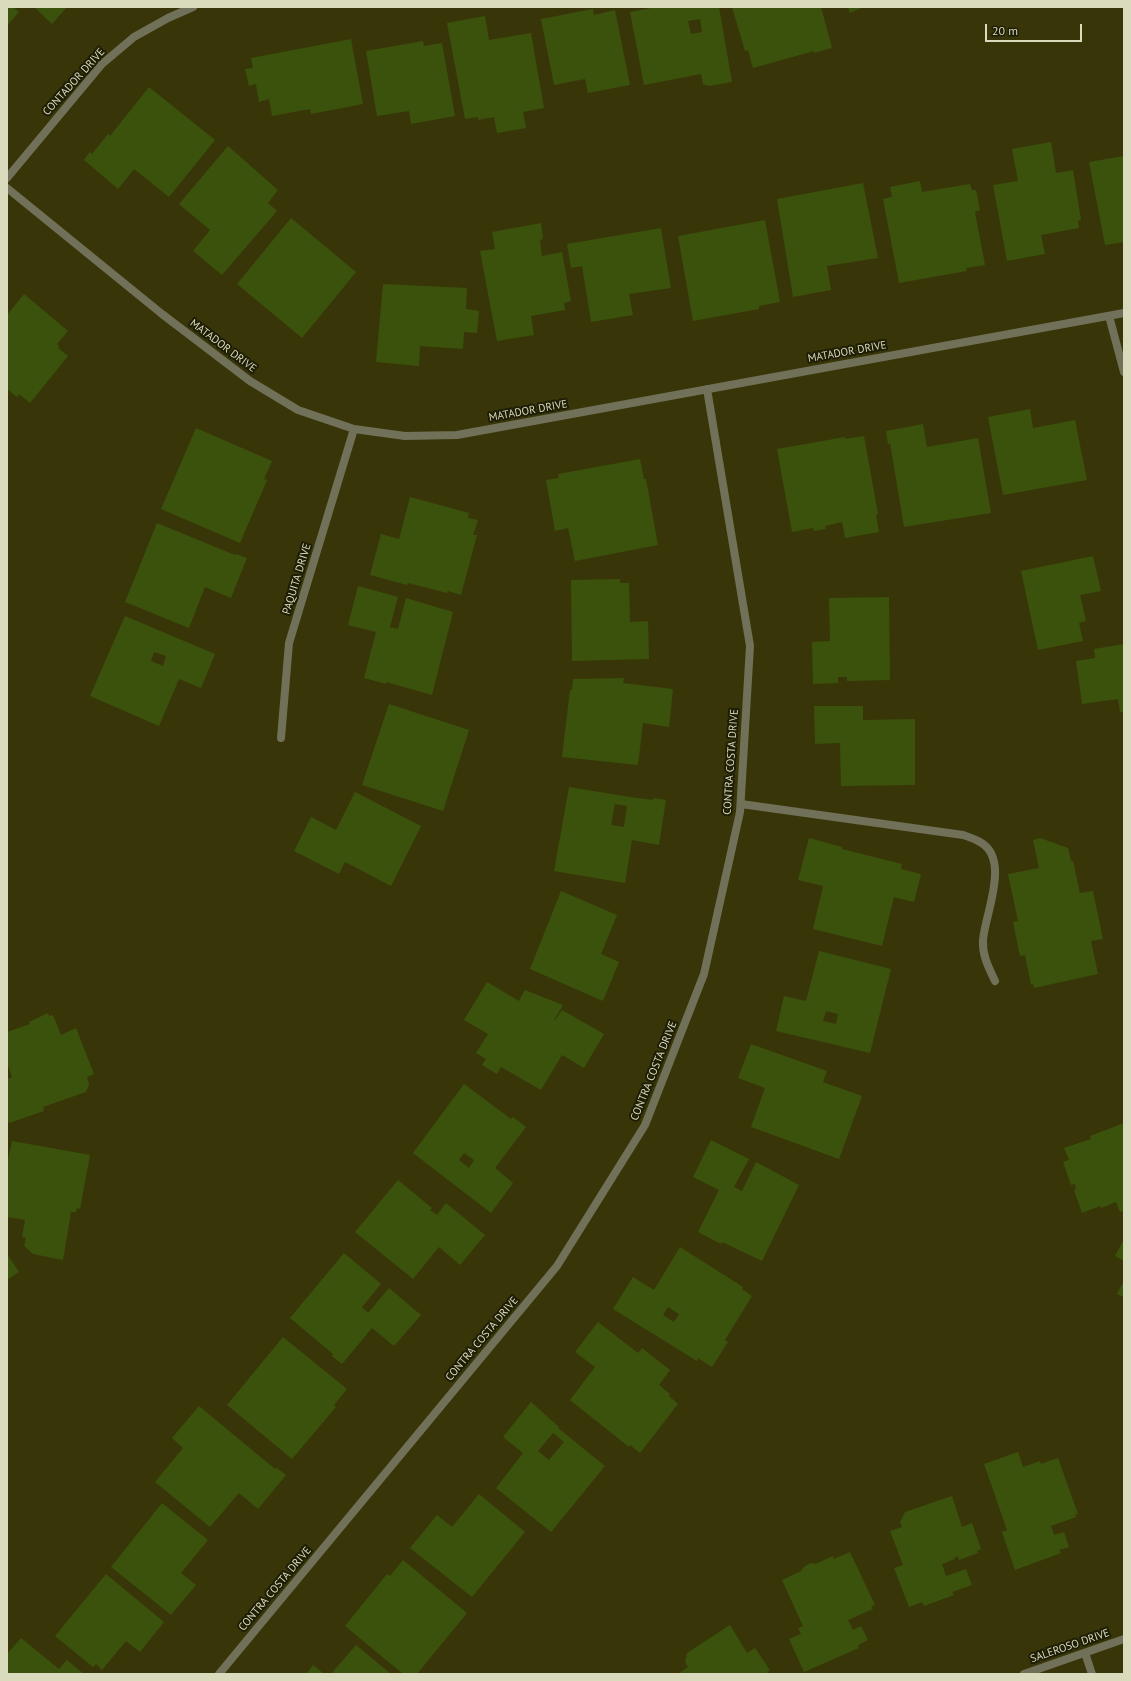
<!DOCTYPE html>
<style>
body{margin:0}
#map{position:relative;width:1131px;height:1681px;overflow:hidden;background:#383608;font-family:"PT Sans",sans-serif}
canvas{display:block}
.frame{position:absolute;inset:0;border:8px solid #dadabd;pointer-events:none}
.scale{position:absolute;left:985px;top:24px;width:97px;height:18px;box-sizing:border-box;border:2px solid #dadabd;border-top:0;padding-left:5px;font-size:12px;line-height:14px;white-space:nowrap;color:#dadabd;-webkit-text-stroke:3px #1e1d05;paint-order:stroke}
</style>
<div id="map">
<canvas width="1131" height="1681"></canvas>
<div class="frame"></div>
<div class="scale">20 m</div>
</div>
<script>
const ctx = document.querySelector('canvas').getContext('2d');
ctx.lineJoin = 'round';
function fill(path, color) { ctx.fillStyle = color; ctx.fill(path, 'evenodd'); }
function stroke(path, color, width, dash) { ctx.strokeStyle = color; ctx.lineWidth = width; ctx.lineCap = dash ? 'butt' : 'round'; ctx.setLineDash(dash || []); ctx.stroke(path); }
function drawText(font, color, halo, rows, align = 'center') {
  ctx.font = font + ' "PT Sans",sans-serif'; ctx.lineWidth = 4; ctx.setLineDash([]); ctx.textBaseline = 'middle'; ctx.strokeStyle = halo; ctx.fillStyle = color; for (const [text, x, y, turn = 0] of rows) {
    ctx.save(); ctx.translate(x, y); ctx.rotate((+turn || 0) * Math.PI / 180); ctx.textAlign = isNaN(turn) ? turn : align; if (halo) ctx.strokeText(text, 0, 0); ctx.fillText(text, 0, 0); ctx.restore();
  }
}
fill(new Path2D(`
 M7,7H13L19,12L7,26Z
 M34,7H67L52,24Z
 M656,7H719L732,82L709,86L703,84L701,74L644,85L630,12ZM700,19L702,32L691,34L688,21Z
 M732,7H821L832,48L814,53V51L753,68L748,50L745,51Z
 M848,7H864L850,13Z
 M593,9L594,15L615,10L630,85L588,93L585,79L554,85L541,19Z
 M485,16L489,40L531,33L544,108L523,112L526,128L497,133L494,117L478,120V117L465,119L447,23Z
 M351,39L363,104L311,114L310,109L272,116L269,99L259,102L256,84L249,86L245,69L253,68L251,58Z
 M423,41L424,46L442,43L455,116L411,124L409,111L377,116L366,51Z
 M149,87L215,140L169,197L134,169L118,189L84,160L90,152L92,154L108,134L110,136Z
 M1051,142L1056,173L1073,170L1081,220L1078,221L1079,228L1041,235L1045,254L1007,261L993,185L1018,181L1012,149Z
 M228,146L278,190L268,203L277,211L222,275L193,251L210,230L179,204Z
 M1124,156V242L1105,245L1089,162Z
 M920,181L922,192L970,184L972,190H976L980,210L975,212L985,265L966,268L967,271L899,283L883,199L892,197L890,187Z
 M863,183L878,258L827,266L831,290L793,297L777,199Z
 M291,218L356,272L302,338L237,284Z
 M765,220L780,302L759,306V309L693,321L678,236Z
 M541,223L543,239L540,240L542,256L562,252L571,301L564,303L565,310L531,316L534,335L497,341L480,251L495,249L492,232Z
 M661,228L671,288L629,294L633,315L591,322L582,266L571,268L567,244Z
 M383,284L467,288L466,309L479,311L477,333L464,332L463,349L420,346L419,366L376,362Z
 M24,294L68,331L57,344L59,346L58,348L68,356L30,403L19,394L17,397L7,389V315Z
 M1030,409L1033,428L1075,420L1087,480L1003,495L988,417Z
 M923,424L927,447L978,438L991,513L904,527L890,443L888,444L886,431Z
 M196,428L272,461L264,479L267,480L240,543L161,509Z
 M864,436L878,514L876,515L879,532L845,538L842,522L825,526L826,529L814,531L813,528L792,532L777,449L845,437V439Z
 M640,459L644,479H646L658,545L575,561L568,528L555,531L546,480L559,478L558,474Z
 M410,497L469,513L468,518L478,520L473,535H477L461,595L448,591L447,593L408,583L407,585L370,575L381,534L399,539Z
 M157,523L235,555L236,554L247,558L231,598L205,587L189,628L125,602Z
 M1093,556L1101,591L1080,595L1086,621L1079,623L1083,641L1038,650L1021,571Z
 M620,579V583H629L630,622L648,621L649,659L572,661L571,580Z
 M358,586L398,597L390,627L398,629L406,598L453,612L432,695L386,682V684L364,678L376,632L348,625Z
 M889,597L890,680L847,681V677H838V683L813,684L812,642L830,641L829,598Z
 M125,616L215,654L201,688L179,679L159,726L90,696ZM154,652L166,656L163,666L151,661Z
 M1124,644V712H1120L1118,699L1082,704L1076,661L1095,658L1094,649Z
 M624,678L623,683L673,689L669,727L643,723L638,765L562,757L570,690H572L573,679Z
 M389,704L469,730L443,811L362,785Z
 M814,706H863V720L915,719V785L841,786L840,743L815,744Z
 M569,787L630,797L653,800V798L666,800L659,845L632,840L625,883L554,871ZM615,804L627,806L624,827L611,825Z
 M355,792L421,826L391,886L345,862L339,874L294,851L311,817L336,830Z
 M809,838L842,847V849L902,864L901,869L921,874L914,902L894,897L882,946L813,929L823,886L798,880Z
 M1040,838L1068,848L1071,861H1073L1080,893L1093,891L1103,939L1091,941L1098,974L1034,988L1033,984L1031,985L1025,955L1020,956L1013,922L1018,921L1008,874L1039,868L1033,840Z
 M561,891L617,915L601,954L619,962L603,1001L530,969Z
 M819,951L891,969L870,1053L776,1031L784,996L806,1001ZM826,1011L838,1014L836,1024L823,1021Z
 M487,982L519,1001L525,990L563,1005L554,1020H555L562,1010L604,1034L584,1068L562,1055L541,1090L501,1067L497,1074L482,1065L486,1059L476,1053L488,1034L464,1020Z
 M48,1013L49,1016L53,1015L61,1035L76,1028L94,1074L87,1077L89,1085L86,1092L43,1107L44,1111L9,1123L7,1119V1079L12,1077L7,1063V1032L30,1024L29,1022Z
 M751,1044L827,1071L823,1082L862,1096L839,1159L751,1127L765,1088L738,1078Z
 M464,1084L511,1119L513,1117L526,1127L495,1168L513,1183L491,1213L413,1153ZM464,1153L474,1160L469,1168L459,1160Z
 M1124,1123V1211L1120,1212L1116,1202L1101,1208L1100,1206L1082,1213L1074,1190L1076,1189L1075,1184L1071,1185L1063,1162L1069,1160L1064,1148L1091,1139L1090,1136Z
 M711,1140L749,1159L734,1187L742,1191L756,1162L799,1185L762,1261L722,1242L721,1244L698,1232L719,1190L693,1177Z
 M12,1141L90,1155L80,1209L77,1208L76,1212H71L63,1260L33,1254L24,1246L26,1238L22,1237L25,1220L7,1217V1164Z
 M398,1180L432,1208L430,1210L437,1215L446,1203L485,1235L460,1265L439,1247L413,1279L355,1232Z
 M1124,1239V1261L1115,1256Z
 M680,1247L743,1287L742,1289L752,1296L725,1340L728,1342L712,1367L698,1358L697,1361L613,1309L633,1277L654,1290ZM668,1307L679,1314L674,1322L663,1315Z
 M344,1253L381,1284L362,1307L368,1313L389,1288L421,1315L394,1346L372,1328L342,1364L332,1356L333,1354L290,1318Z
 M7,1254L19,1272L7,1280Z
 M1124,1281V1297L1117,1294Z
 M598,1322L638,1353L642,1348L670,1370L659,1385L670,1394L669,1396L678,1404L640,1453L630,1445L629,1447L570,1400L595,1367L575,1352Z
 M283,1337L347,1389L334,1405L336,1407L292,1459L227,1405Z
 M531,1402L559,1427L558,1428L605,1466L551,1532L496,1488L523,1453L503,1437ZM553,1433L564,1442L549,1460L538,1451Z
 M199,1406L275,1469L277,1468L286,1475L258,1509L239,1493L210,1527L155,1482L183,1448L172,1438Z
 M1018,1452L1023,1467L1040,1461L1041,1464L1058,1458L1078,1514H1075L1076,1517L1051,1526L1054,1535L1064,1532L1069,1547L1059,1550L1061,1553L1015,1570L1002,1532L1007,1530L984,1464Z
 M479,1494L525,1532L472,1597L410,1548L437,1515L452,1527Z
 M952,1496L962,1527L972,1523L981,1549L977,1551L978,1553L959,1560L958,1556L954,1558L955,1559L942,1564L946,1576L966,1569L972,1585L952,1592L954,1595L924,1606L922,1602L909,1607L894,1568L903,1565L890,1531L902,1527L900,1522L905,1512Z
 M162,1503L208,1540L181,1573L196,1585L171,1615L111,1567Z
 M850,1552L875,1605L871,1606L873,1609L848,1620L853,1630L861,1626L868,1640L858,1645L859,1648L804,1672L789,1639L801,1634L798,1628L803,1626L782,1580L801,1571L804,1567L810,1563L816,1564L833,1556L834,1559Z
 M403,1560L467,1613L417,1674H403L345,1626L387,1574L390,1576Z
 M106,1574L164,1622L140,1652L126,1641L102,1670L96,1664L93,1667L55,1636Z
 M730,1625L747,1653L755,1648L770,1670L766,1674H678L688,1667L685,1662L687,1653Z
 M21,1638L59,1669L67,1660L84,1674H7V1654Z
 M356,1645L391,1674H331Z
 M313,1665L324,1674H306Z`), '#3b520c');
stroke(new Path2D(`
 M1085,1653L1092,1674`), '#717059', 8);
stroke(new Path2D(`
 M7,178L102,64L134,37L168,18L193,7
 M7,188L162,314L250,381L298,410L354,429L405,436L457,435L1124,313
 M1109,316L1124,372
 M281,738L289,643L354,429
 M741,804L963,835C969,837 975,839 980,842C1011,859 985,914 983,940C982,956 989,968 995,981
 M219,1674L557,1266L645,1125L704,974L740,812L750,646L707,389
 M1024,1674L1124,1639`), '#717059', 8);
drawText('11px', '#dadabd', '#1e1d05', [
 ["CONTADOR DRIVE",74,82,-48],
 ["MATADOR DRIVE",223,346,37],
 ["MATADOR DRIVE",847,352,-10],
 ["MATADOR DRIVE",528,411,-10],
 ["PAQUITA DRIVE",297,579,-73],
 ["CONTRA COSTA DRIVE",731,762,-86],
 ["CONTRA COSTA DRIVE",654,1071,-68],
 ["CONTRA COSTA DRIVE",482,1339,-50],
 ["CONTRA COSTA DRIVE",275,1589,-50],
 ["SALEROSO DRIVE",1070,1646,-19]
]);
</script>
